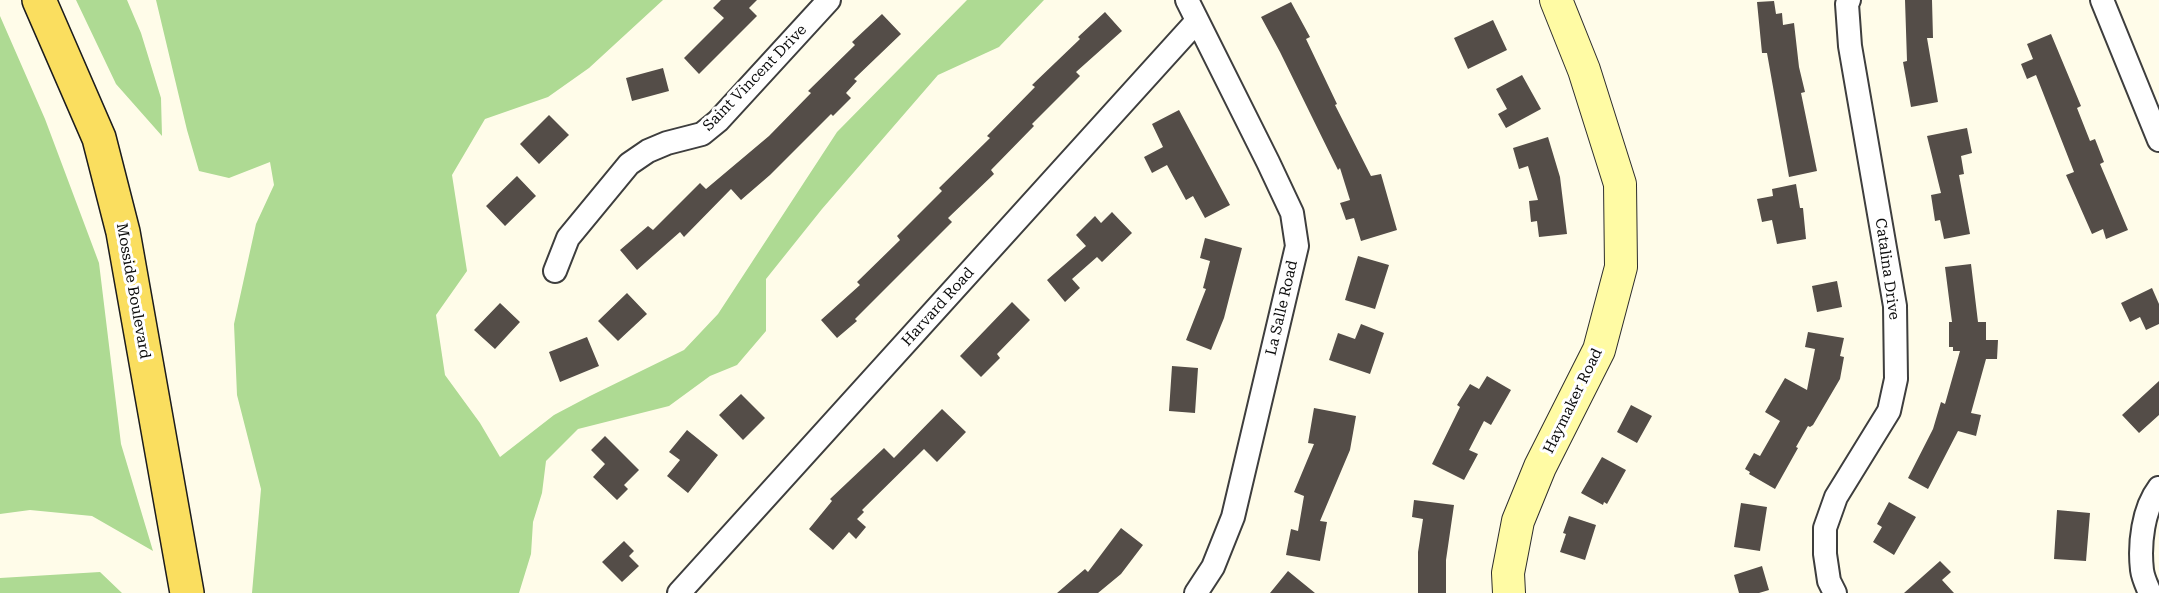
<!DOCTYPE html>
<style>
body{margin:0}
canvas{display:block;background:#fffce9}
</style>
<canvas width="2159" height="593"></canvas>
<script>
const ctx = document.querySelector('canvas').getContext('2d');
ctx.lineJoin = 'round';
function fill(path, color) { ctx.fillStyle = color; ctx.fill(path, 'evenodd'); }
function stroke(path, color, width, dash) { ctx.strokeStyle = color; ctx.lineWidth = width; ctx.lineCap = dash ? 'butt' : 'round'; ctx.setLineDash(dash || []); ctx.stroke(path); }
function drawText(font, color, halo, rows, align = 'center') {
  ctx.font = font + ' "Roboto Serif",serif'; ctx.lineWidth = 6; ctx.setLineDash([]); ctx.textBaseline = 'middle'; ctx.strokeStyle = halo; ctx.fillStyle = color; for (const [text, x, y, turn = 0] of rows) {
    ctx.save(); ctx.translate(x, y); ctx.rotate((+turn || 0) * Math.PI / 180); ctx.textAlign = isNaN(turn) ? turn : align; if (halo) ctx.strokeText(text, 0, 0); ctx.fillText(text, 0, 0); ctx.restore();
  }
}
fill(new Path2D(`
 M76,0H127L141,33L161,98L162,136L116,84Z
 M156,0H663L589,68L548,97L485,119L452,175L467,271L436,315L445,375L480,423L500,457L554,415L590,396L684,350L718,314L837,132L967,0H1044L999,47L938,75L822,209L766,279V331L737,365L710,376L669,406L578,429L546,461L542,493L533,522L531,554L519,593H252L261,489L237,395L234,324L256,224L274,185L270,162L229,178L199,171L187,130Z
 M0,16L45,119L99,263L121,444L153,551L92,516L30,510L0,514Z
 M100,572L122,593H0V578Z`), '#aeda93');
fill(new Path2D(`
 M721,0H757L749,8L757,16L699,74L684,58L724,18L713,8Z
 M1905,0H1932L1933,38H1927L1938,102L1911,107L1903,62L1907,61Z
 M1774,1L1776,14L1782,13L1783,25L1794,23L1799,67L1805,92L1801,93L1817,171L1789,177L1767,53H1762L1757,2Z
 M1291,2L1310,37L1306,39L1337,104L1335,105L1371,176L1381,174L1397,230L1361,241L1354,218L1346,220L1340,203L1350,200L1340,168L1338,170L1280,52L1261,17Z
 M1105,12L1122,31L1076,72L1080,76L1032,124L1034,126L991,170L994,174L948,218L952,222L855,319L857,321L837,338L821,320L860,285L857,282L900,240L897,236L942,191L939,188L990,138L987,136L1035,87L1032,85L1080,39L1078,37Z
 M882,14L901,34L854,79L857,81L846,93L851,98L833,116L831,114L770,175L741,200L731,189L684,237L680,232L637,270L620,250L648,226L653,230L700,183L706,189L769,136L811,93L808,91L855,45L852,42Z
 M1493,20L1507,50L1468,69L1454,38Z
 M2051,34L2081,106L2077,108L2090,141L2095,139L2104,162L2100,164L2128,230L2106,239L2103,229L2092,234L2066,175L2074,172L2036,75L2027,79L2021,64L2033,59L2027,44Z
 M663,68L669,91L632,101L626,78Z
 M1522,75L1541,109L1506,128L1498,114L1507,109L1496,89Z
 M1179,110L1230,205L1205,218L1193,196L1186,200L1167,165L1152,173L1144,157L1163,147L1152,124Z
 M549,115L569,135L539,164L520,144Z
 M1967,128L1972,153L1961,156L1964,174L1959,175L1970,234L1944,239L1940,220L1935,221L1931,195L1941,193L1927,136Z
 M1548,137L1560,177L1567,234L1539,237L1537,221L1531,222L1529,201L1538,200L1528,166L1519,169L1513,148Z
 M517,176L536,196L505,226L486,206Z
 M1796,184L1800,208H1803L1806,239L1777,244L1772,220L1762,222L1757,199L1773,196L1772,189Z
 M1112,212L1132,233L1102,262L1097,257L1072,279L1080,288L1065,302L1047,280L1086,246L1076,235L1095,216L1101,223Z
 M1205,238L1242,248L1224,318L1211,350L1186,340L1206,289L1203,288L1210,261L1200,258Z
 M1358,256L1389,265L1375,309L1345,300Z
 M1971,264L1978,322H1986V340H1998L1997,359H1986L1971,413L1981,415L1976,436L1958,431L1928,489L1908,478L1933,429L1941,402L1945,404L1960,351H1953V347H1949V322H1952L1945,267Z
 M1837,281L1842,307L1817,312L1812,286Z
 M2152,288L2159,304V324L2146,330L2140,317L2130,322L2121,303Z
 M627,293L647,314L618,341L598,321Z
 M1012,302L1030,320L997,354L1000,358L981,377L960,356Z
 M500,303L520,322L495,349L474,330Z
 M1361,324L1384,333L1370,374L1329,360L1338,333L1355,339Z
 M1808,332L1844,338L1840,356L1844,357L1840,379L1813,425L1810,427L1808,426L1796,447L1798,448L1775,489L1749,474L1750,472L1745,469L1754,453L1760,456L1780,421L1765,412L1785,378L1807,390L1815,349L1805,347Z
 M587,337L599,366L560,382L549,352Z
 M1172,366L1198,368L1195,413L1169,411Z
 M1487,376L1511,390L1491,425L1484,421L1469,450L1478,454L1464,480L1432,464L1460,407L1457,405L1470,384L1479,389Z
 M2159,381V415L2139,433L2122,415Z
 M741,394L765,418L743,440L719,415Z
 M1631,405L1652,416L1637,443L1617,432Z
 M1314,408L1356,416L1350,450L1320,521L1327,522L1320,561L1286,555L1291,529L1298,531L1304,496L1294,492L1314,444L1308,443Z
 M942,409L966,432L937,462L924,449L862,510L864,512L857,519L866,527L856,539L849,532L833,550L809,529L832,501L830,499L884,448L894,458Z
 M687,430L718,455L688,493L667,476L680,460L669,452Z
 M605,436L639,470L624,485L628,489L617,500L593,477L605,464L591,450Z
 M1602,457L1626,470L1607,504L1604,502L1603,505L1581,493Z
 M1414,500L1454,505L1446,560V593H1418V552L1423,519L1412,517Z
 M1889,502L1916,517L1894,555L1873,542L1882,527L1877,524Z
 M1741,503L1767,507L1760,551L1734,547Z
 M2057,510L2090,513L2086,561L2054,559Z
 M1569,516L1596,525L1585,560L1560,552L1566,534L1563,533Z
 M1121,528L1143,545L1121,574L1098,593H1057L1085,569L1088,572Z
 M624,541L634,551L629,556L639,566L622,582L602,562Z
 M1940,561L1951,572L1942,580L1954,593H1904Z
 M1762,566L1769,590L1759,593H1739L1734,575Z
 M1288,571L1315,593H1270Z`), '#544d48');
const minor = new Path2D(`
 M1187,0L1268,162L1292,213L1297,246L1233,517L1213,567L1196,593
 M2102,0L2159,140
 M555,271L568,238L629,164L648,151L667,143L702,134L718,121L829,0
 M679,593L1197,21
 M1835,593L1829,581L1825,554V528L1836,497L1889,411L1896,379L1895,306L1850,46L1847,4L1849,0
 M2150,593C2147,586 2143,578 2142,570C2139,544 2143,509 2159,488`);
const secondary = new Path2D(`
 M1509,593L1508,573L1518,521L1540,467L1599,350L1621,267L1620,184L1584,70L1556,0`);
const primary = new Path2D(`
 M39,0L99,138L123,232L187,593`);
stroke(minor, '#3e3e3e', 26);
stroke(secondary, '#2d2d2d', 34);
stroke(primary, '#1c1c1c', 36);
stroke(minor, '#fff', 22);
stroke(secondary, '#fffba4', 32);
stroke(primary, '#fade5f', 33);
drawText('15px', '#0b0b0b', '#fff', [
 ["Saint Vincent Drive",755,78,-46],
 ["Catalina Drive",1887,269,82],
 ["Mosside Boulevard",133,291,80],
 ["Harvard Road",938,307,-48],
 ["La Salle Road",1282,308,-77],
 ["Haymaker Road",1573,401,-64]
]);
</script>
